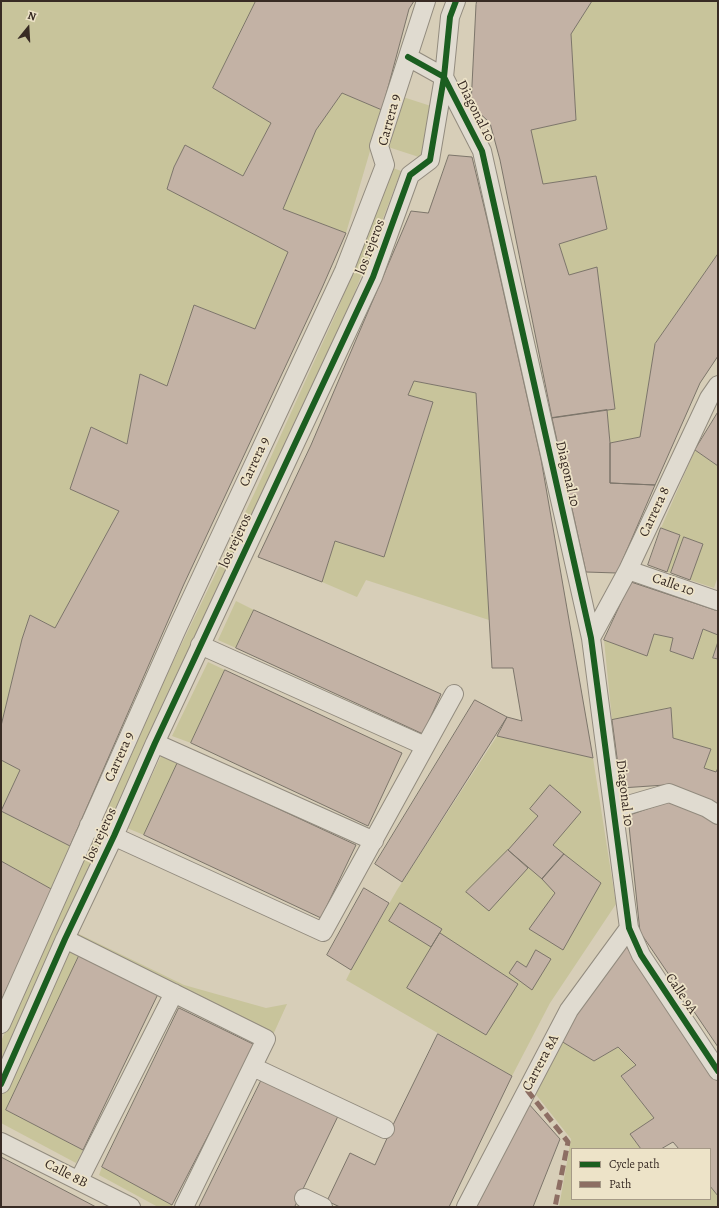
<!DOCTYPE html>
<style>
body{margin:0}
#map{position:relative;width:719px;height:1208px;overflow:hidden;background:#d7ceb8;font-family:Alegreya,serif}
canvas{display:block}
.frame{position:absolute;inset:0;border:2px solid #382b24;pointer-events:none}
.legend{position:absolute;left:571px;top:1148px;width:140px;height:52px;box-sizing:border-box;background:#ede3c8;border:1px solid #a59986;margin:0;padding:5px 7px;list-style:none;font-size:12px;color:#382b24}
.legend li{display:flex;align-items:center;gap:8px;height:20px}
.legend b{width:20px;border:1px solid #a59986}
.north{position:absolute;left:8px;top:8px;width:40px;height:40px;-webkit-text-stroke:3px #ede3c8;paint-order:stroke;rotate:18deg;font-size:11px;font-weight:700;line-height:16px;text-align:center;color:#382b24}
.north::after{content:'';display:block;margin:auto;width:14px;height:18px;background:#382b24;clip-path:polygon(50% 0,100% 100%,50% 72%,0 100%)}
</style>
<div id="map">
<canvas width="719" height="1208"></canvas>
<div class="frame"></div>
<ul class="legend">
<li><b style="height:5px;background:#1b5e20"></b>Cycle path</li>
<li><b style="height:5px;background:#8d6e63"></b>Path</li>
</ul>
<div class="north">N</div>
</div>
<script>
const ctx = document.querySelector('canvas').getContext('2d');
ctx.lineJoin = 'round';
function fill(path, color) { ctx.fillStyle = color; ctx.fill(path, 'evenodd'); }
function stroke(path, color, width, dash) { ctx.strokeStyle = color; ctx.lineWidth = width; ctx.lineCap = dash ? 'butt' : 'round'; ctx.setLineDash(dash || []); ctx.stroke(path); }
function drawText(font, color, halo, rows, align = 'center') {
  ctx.font = font + ' Alegreya,serif'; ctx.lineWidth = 3.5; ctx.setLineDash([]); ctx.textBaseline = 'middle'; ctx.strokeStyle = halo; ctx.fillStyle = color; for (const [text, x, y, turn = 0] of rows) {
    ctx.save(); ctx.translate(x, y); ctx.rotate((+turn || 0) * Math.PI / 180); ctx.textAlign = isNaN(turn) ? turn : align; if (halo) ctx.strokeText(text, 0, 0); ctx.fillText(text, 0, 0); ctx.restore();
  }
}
fill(new Path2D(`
 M1,1H256L213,88L271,123L243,176L185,145L174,167L167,188L288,252L255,329L194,305L167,386L140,374L127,444L91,427L70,489L119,511L55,628L30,615L22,639L1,726Z
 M592,1H718V254L655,344L640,437L610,443L607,410L615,409L597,268L569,275L559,244L607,229L596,176L543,184L531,130L576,120L571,34Z
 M342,93L382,110L346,233L283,209L316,130Z
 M403,97L434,107L422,158L385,146Z
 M393,168L401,171L347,313L263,494L165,698L114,814L105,809L157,695L255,492L338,309Z
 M414,381L476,393L489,620L366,580L357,597L322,582L335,541L384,557L433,403L408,395Z
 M695,450L718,466V576L714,588L690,580L703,544L684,537L671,573L667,572L680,535L661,528Z
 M236,601L254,610L236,648L218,640Z
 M703,629L718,635V642L713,658L718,659V768L716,772L704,768L711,749L673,738L671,708L612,720L604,640L647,656L654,634L673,638L670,651L693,659Z
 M208,662L225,670L191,743L172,736Z
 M497,736L593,758L616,904L550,1003L512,1076L346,980L351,970L397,890Z
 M162,754L178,762L144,835L127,828Z
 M1,760L20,770L2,811L70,846L53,890L1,861Z
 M94,838L101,841L1,1061V1041Z
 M77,933L184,985L266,1008L287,1004L272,1037L74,940Z
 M68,951L79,956L6,1110L83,1150L76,1163L1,1123V1097Z
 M561,1041L594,1061L618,1047L636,1065L621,1077L654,1118L630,1134L641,1149H572V1199H710V1186L718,1196V1207H559L571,1139L534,1092Z
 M102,1167L172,1205L171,1207H158L99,1175Z`), '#c8c49b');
const building = new Path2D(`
 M256,1H414L409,9L382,110L342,93L316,130L283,209L346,233L322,288L184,584L70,846L1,811L20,770L1,760V726L22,639L30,615L55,628L119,511L70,489L91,427L127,444L140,374L167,386L194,305L255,329L288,252L167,189L174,167L185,145L243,176L271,123L213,88Z
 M477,1H592L571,34L576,120L531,130L543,184L596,176L607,229L559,244L569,275L597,267L615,409L552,418L500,160L490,123L471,105L476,5Z
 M449,155L472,157L488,223L541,459L593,758L497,736L507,717L522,721L513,668H492L476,393L414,381L408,395L433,402L384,557L335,541L322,582L258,557L311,445L411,211L428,213Z
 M718,254V356L700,383L655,485L610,483V443L640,437L655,344Z
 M607,410L610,443V483L655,485L617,573L586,572L552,418Z
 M718,412V466L695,450Z
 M661,528L680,535L667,572L648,565Z
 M684,537L703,544L690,580L671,573Z
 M631,582L718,611V635L703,629L693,659L670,651L673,638L654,634L647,656L604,640Z
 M254,610L441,694L423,734L236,648Z
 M718,642V659L713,658Z
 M225,670L402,753L368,826L191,743Z
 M475,700L507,717L402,882L375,864Z
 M671,708L673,738L711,749L704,768L716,772L718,768V805L665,785L621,788L612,720Z
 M178,762L356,845L321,918L144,835Z
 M550,785L581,812L553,845L564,854L542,879L508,850L538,816L530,809Z
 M671,801L718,822V1047L640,932L628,816Z
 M508,850L528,868L489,911L466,892Z
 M564,854L601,883L563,950L529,929L555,893L542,879Z
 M1,861L53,890L1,1001Z
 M364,888L389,903L351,970L327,955Z
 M400,903L442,929L431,947L389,921Z
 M440,933L518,984L486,1035L407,988Z
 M626,946L718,1082V1196L710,1186V1149H679L673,1142L661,1149H641L630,1134L654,1118L621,1076L636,1065L618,1047L594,1061L561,1041L575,1013Z
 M536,950L551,959L532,990L509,973L517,961L526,967Z
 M79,956L158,994L83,1150L6,1110Z
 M179,1008L255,1045L172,1205L102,1167Z
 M438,1034L512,1076L449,1207H340L327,1201L350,1153L375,1165L393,1125Z
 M263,1077L339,1114L303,1189L295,1206L296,1207H199Z
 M528,1103L560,1139L533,1207H477Z
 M1,1157L96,1207H1Z`);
fill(building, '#c3b2a5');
stroke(building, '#7c756a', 1);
const street = new Path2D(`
 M408,57L444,77L482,151L591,638L629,928L641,955L718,1071
 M628,570L718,601
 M591,638L628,570L709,398L718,385
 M200,645L425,746
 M155,743L374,841
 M614,809L669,793L707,808L718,815
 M89,825L323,932L454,694
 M65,939L266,1039L184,1207
 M1,1024L176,631L344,271L385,165L379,146L426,1
 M253,1067L385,1129
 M1,1084L65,939L114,836L155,743L373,277L410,175L430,160L444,77L450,17L456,1
 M1,1142L131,1207
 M79,1180L174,993
 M304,1198L323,1207
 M466,1207L569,1010L629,928`);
stroke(street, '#928b7e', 20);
stroke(street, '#e0dbd0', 18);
stroke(new Path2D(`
 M527,1090L568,1142L555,1207`), '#8d6e63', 5, [10, 5]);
stroke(new Path2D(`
 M408,57L444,77L482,151L591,638L629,928L641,955L718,1071
 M1,1084L65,939L114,836L155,743L373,277L410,175L430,160L444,77L450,17L456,1`), '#1b5e20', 6);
drawText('14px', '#382b24', '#ede3c8', [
 ["Diagonal 10",475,111,63],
 ["Carrera 9",390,120,-75],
 ["los rejeros",371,247,-69],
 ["Carrera 9",255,462,-65],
 ["Diagonal 10",567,474,77],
 ["Carrera 8",655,512,-65],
 ["los rejeros",236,541,-65],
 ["Calle 10",673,585,19],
 ["Carrera 9",120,757,-66],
 ["Diagonal 10",624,793,83],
 ["los rejeros",101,835,-65],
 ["Calle 9A",681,994,56],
 ["Carrera 8A",541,1063,-62],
 ["Calle 8B",66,1174,27]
]);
</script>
